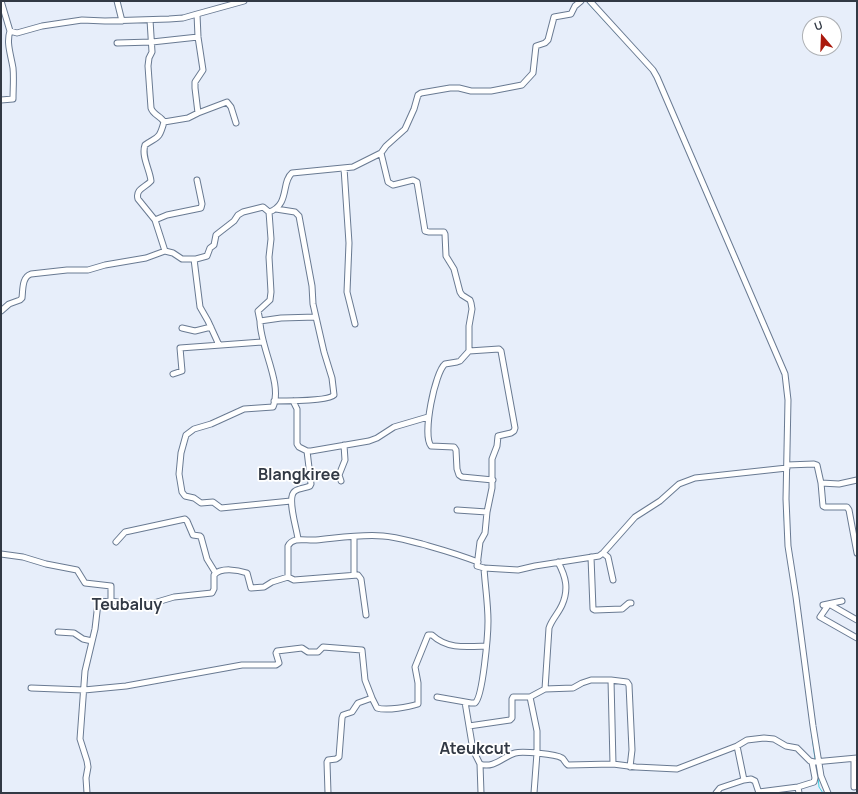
<!DOCTYPE html>
<style>
body{margin:0}
#map{position:relative;width:858px;height:794px;overflow:hidden;background:#e7eefa;font-family:Manrope,sans-serif}
canvas{display:block}
.frame{position:absolute;inset:0;border:2px solid #323944;pointer-events:none}
.north{position:absolute;left:802px;top:16px;width:40px;height:40px;box-sizing:border-box;background:#fff;border:1px solid #adb0b4;border-radius:50%;rotate:341deg;font-size:11px;font-weight:700;line-height:16px;text-align:center;color:#323944}
.north::after{content:'';display:block;margin:auto;width:14px;height:18px;background:#aa190d;clip-path:polygon(50% 0,100% 100%,50% 72%,0 100%)}
</style>
<div id="map">
<canvas width="858" height="794"></canvas>
<div class="frame"></div>
<div class="north">U</div>
</div>
<script>
const ctx = document.querySelector('canvas').getContext('2d');
ctx.lineJoin = 'round';
function stroke(path, color, width, dash) { ctx.strokeStyle = color; ctx.lineWidth = width; ctx.lineCap = dash ? 'butt' : 'round'; ctx.setLineDash(dash || []); ctx.stroke(path); }
function drawText(font, color, halo, rows, align = 'center') {
  ctx.font = font + ' Manrope,sans-serif'; ctx.lineWidth = 3.5; ctx.setLineDash([]); ctx.textBaseline = 'middle'; ctx.strokeStyle = halo; ctx.fillStyle = color; for (const [text, x, y, turn = 0] of rows) {
    ctx.save(); ctx.translate(x, y); ctx.rotate((+turn || 0) * Math.PI / 180); ctx.textAlign = isNaN(turn) ? turn : align; if (halo) ctx.strokeText(text, 0, 0); ctx.fillText(text, 0, 0); ctx.restore();
  }
}
stroke(new Path2D(`
 M587,2L623,41
 M784,513L786,547
 M803,667L815,759
 M817,767L819,787L823,793`), '#3fcfdf', 1);
const minor = new Path2D(`
 M1,1L10,31L17,33L42,26L82,20L105,21L169,19L183,18L197,14
 M117,1L122,21
 M590,1L653,70L657,77L785,374L788,400L786,499L788,546L796,597L813,726L821,776L828,793
 M150,20L152,52L149,58L148,66L151,108C153,115 161,116 164,122C159,140 158,136 145,145C141,156 150,170 151,181C146,187 135,189 138,199L155,220L165,251
 M117,43L152,42L198,37
 M1,100L13,99C13,89 14,78 13,68C11,55 6,43 10,31
 M198,113L227,102L231,107L236,123
 M164,122L188,118L198,113L195,88V82L203,70L198,37L197,14L244,1
 M381,153L388,182L393,185L413,180L417,182L425,231L429,232H444L445,234L446,256L454,269L460,292L462,295L470,300L471,303L472,309L469,326V351L499,349L501,351L515,428L514,431L511,433L498,436L497,446L492,459V488L487,512L485,533L480,542L477,566L484,568L518,570L535,566L599,556L603,553L635,517L660,501L679,484L695,478L787,468
 M344,168L349,243L347,292L355,324
 M269,212C290,205 281,182 292,173L353,167L381,153L386,146L405,129L414,109L418,95L421,93L450,88H459L471,91H491L522,85L533,73L536,46L545,43L548,40L554,17L571,14L575,6L581,1
 M155,220L167,215L201,208L202,204L197,180
 M194,259L200,307L208,321L219,345
 M1,311L9,304L20,300L22,298C23,289 22,277 31,274L67,270H88L105,265L146,258L165,251L173,253L182,259H196L207,256L210,248L214,245L216,235L234,221L238,215L243,212L263,207L269,212L271,239L269,257L271,292L270,300L258,311L260,321
 M182,328L195,331L211,327
 M469,351L460,361L457,362L445,364C435,372 422,435 431,446L454,447L456,450L457,469L459,475L462,477L493,480
 M173,374L182,371L180,348L262,342
 M274,401C285,401 329,401 334,395L332,378L324,352L313,304L312,286L299,216L295,212L276,209
 M293,401L297,409V444L299,447L307,451H311L369,441L377,438L394,427L428,417
 M787,465L814,464L817,465L821,483L823,506L825,507H847L849,510L857,553
 M341,481L339,475L345,460L344,445
 M821,483L839,484L857,480
 M291,501L221,508L213,502L201,503L194,498L185,496L182,492L179,474L181,453L186,435L194,429L211,424L244,409L273,407C283,384 260,347 260,321L281,318L316,317
 M457,510L487,512
 M354,537V575
 M298,539C297,529 286,497 295,491C299,488 306,488 310,486L311,484L307,451
 M116,542L125,532L185,519L187,521L193,535L200,536L201,537L207,559L215,572
 M603,553L608,557L613,580
 M1,554L23,557L46,564L77,570L85,583L111,586V601L134,605H147L174,597L212,593L214,589V575C221,567 238,570 247,573L251,588L264,587L272,582L288,577V546C293,536 306,541 316,540C338,538 361,534 383,536C397,537 409,541 422,544C443,550 458,554 478,562
 M591,557L593,609L595,610L622,609L629,603H631
 M288,577L294,580L358,575L361,579L366,615
 M823,605L842,601
 M857,620L829,604L820,617L857,638
 M58,632L74,633L83,639L92,641
 M611,680L627,682L629,685L632,750L630,767
 M31,688L84,690L126,686L242,665H276L279,663L276,653L277,651L302,648L308,652H318L323,647L362,650L365,680L372,698
 M545,689L549,628C552,619 558,614 562,605C569,589 566,577 558,562
 M437,697L471,703H475C483,697 488,634 488,621C488,603 485,585 484,568
 M530,697L537,731V753L534,793
 M465,702L473,750L480,764L481,793
 M469,726L510,720L512,718V699L513,697H530L545,689L573,688L582,683L591,680H611L613,764
 M854,759V787
 M480,764C494,769 504,756 515,753C522,751 556,754 562,758C564,759 565,763 568,765L613,764L636,767L677,769L737,746L747,740L764,738L774,739L786,746L797,748L810,761L814,762L857,758
 M744,780L751,779L755,781L759,793
 M798,787L799,793
 M759,792L798,787L814,782L815,778L812,762
 M87,793L86,778L88,767L87,761L80,739L85,671L95,629L98,603L100,602L111,601
 M328,793L327,762L328,760L336,759L339,757L342,718L343,715L352,712L358,703L372,698L377,708C387,711 409,707 418,704V683L415,667L428,635H432C447,649 465,647 485,646
 M716,793L720,788L744,780L737,746`);
stroke(minor, '#697a92', 7);
stroke(minor, '#fff', 5);
drawText('bold 16px', '#323944', '#fff', [
 ["Blangkiree",299,476],
 ["Teubaluy",127,606],
 ["Ateukcut",475,750]
]);
</script>
